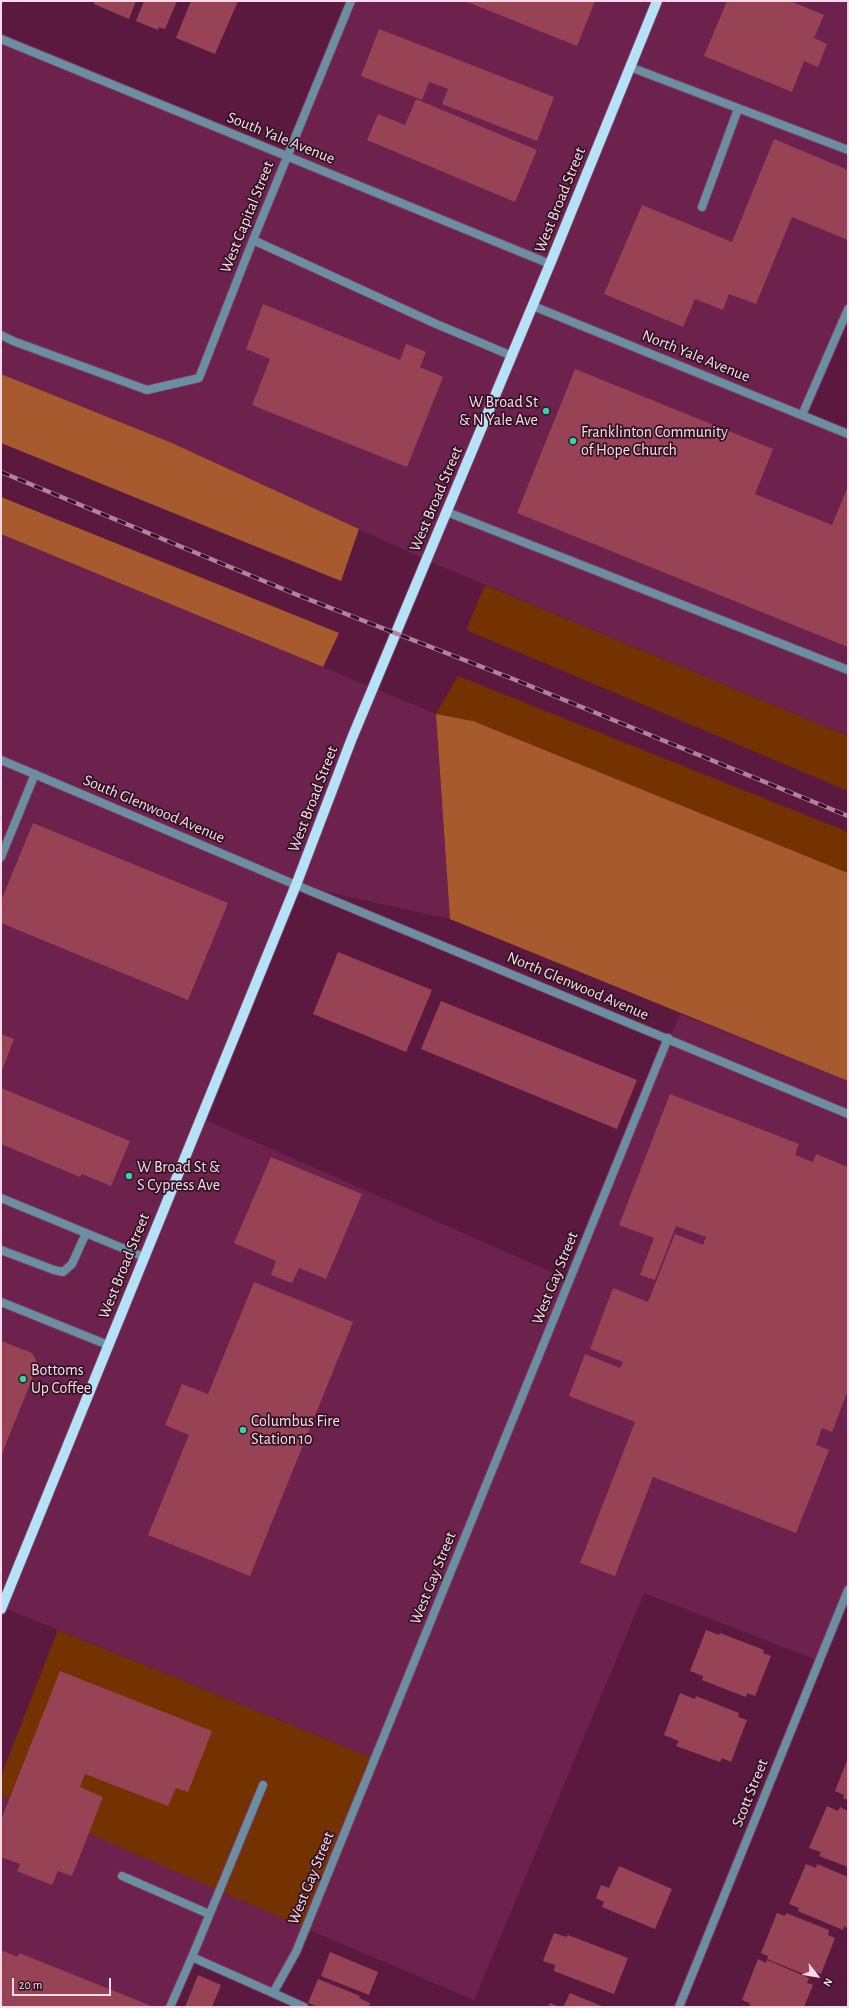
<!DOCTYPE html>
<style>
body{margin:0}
#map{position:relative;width:849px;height:2008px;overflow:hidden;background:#5c1940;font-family:"Alegreya Sans",sans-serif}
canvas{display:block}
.frame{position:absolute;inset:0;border:2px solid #fddbeb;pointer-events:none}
.north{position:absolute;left:797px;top:1956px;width:40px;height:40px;-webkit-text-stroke:3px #301322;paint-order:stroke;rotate:121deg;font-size:11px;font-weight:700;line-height:16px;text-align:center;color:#fddbeb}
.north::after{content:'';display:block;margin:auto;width:14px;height:18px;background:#fddbeb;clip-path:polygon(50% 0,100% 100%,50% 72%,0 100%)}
.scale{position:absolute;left:12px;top:1978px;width:99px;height:18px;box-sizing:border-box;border:2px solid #fddbeb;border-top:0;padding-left:5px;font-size:12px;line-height:14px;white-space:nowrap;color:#fddbeb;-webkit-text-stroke:3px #301322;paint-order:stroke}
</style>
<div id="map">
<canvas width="849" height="2008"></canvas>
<div class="frame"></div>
<div class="north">N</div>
<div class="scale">20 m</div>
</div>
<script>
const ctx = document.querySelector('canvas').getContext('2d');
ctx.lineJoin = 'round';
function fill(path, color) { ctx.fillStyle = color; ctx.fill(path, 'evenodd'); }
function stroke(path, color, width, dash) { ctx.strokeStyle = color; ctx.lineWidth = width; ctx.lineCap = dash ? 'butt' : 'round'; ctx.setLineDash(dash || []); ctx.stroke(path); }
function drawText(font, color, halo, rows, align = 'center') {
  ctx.font = font + ' "Alegreya Sans",sans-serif'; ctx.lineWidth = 3.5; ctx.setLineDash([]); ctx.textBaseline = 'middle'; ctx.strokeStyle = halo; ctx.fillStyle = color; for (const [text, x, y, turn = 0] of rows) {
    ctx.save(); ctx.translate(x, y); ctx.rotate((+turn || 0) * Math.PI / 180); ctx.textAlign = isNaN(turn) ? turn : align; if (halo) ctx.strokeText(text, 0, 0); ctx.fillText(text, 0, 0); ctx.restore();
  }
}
fill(new Path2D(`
 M351,1H848V309L802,415L848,434V736L426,560L172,443L1,374V39L287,155Z
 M1,534L436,714L450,919L296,885L201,1118L570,1280L680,1014L848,1081V1590L819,1661L644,1593L474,2000L305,1928L273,1993L192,1957L170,2007H1V1795L305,1927L375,1759L2,1607L1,1609Z`), '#6c224c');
fill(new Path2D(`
 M485,585L848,736V791L466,630Z
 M458,676L848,832V873L473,721L436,714Z
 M58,1630L375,1759L305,1928L1,1795V1776Z`), '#743200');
fill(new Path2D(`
 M1,374L172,443L359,529L341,581L1,443Z
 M1,497L339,633L323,667L1,534Z
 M436,714L473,721L848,873V1081L450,919Z`), '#a65a2e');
fill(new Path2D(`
 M95,1H136L129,19L94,4Z
 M144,1H177L165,29L159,27L158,30L136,21Z
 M191,1H238L215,54L176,38Z
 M465,1H595L577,46Z
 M727,1H790L824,15L814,38L827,44L818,67L804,61L792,92L704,56Z
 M379,29L554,97L537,141L442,104L448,89L429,82L422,100L361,76Z
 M416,99L537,150L515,202L367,140L378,114L405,125Z
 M774,139L848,170V240L792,217L756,304L729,294L723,310L695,299L683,327L604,294L642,205L732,242Z
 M263,304L400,360L406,344L426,352L420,367L443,377L407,467L252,405L270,359L246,349Z
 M575,369L773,449L755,494L832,525L848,486V647L517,513Z
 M33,823L228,903L188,1000L1,923V901Z
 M338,952L432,990L406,1052L313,1014Z
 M441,1001L637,1080L617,1129L421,1049Z
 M1,1034L14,1039L1,1073Z
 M1,1088L130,1141L111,1186L82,1174L80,1177L1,1144Z
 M670,1094L799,1144L795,1155L813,1162L816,1154L848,1167V1390L832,1432L822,1428L816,1445L829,1450L796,1533L653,1477L615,1576L580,1563L635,1422L569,1396L585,1354L620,1368L623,1362L590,1349L613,1288L648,1302L675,1234L703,1245L706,1237L676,1226L655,1280L640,1275L654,1238L619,1225Z
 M271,1157L362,1194L326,1279L299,1268L292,1283L271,1275L276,1261L234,1243Z
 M254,1282L353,1322L250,1576L148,1535L189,1435L165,1425L182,1384L208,1394Z
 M1,1341L32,1353L38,1364L1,1456Z
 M706,1630L719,1635L720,1633L764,1650L763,1653L771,1656L755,1696L747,1693L746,1697L702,1680L703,1676L690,1671Z
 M60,1671L212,1731L188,1792L176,1788L168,1806L85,1774L80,1787L103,1797L72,1876L58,1871L52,1885L17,1871L20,1864L1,1857V1820Z
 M680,1693L695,1699L696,1696L739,1713L738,1717L747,1720L731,1762L722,1758L720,1762L676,1746L679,1741L664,1735Z
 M848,1758V1800L843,1798L844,1795L835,1791Z
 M827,1806L838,1811L840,1807L848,1811V1867L819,1856L821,1852L809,1848Z
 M806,1864L816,1868L817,1864L848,1877V1928L844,1926L843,1930L798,1911L799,1908L789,1904Z
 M619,1866L672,1889L655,1929L602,1907L604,1902L596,1898L601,1885L609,1888Z
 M777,1913L785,1916L786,1913L829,1930L828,1935L835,1938L821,1974L813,1971L811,1977L767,1959L768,1956L761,1953Z
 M554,1933L566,1937L568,1935L628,1958L614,1994L554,1971L555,1965L543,1961Z
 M1,1950L17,1957L19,1953L154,2007H1Z
 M330,1952L378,1972L369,1995L321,1976Z
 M758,1959L766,1963L767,1960L809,1978L807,1983L813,1985L804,2007H753L749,2005L750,2003L742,2000Z
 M198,1975L221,1985L212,2007H185Z
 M318,1979L360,1996L359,1998L370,2003L369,2007H318L308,2003Z
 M570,1993L604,2007H563Z
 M550,2003L560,2007H548Z`), '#984355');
const service = new Path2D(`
 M630,67L848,150
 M702,207L738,109
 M253,240L434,323L512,356
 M1,335L13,341L147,390L199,378L253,240L351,1
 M802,415L848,309
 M447,512L848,670
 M1,857L35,774
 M1,1198L144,1257
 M1,1250L54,1270L63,1272L72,1264L86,1233
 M122,1876L209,1914
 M192,1957L263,1785
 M273,1993L304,2007
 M170,2007L192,1957L273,1993L296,1952L668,1038`);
const minor = new Path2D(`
 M1,39L550,264
 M533,306L848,434
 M296,885L848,1114
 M1,1302L108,1345
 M679,2007L848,1590`);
const tertiary = new Path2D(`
 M1,760L296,885`);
const primary = new Path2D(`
 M1,1609L296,885L352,738L550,264L657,1`);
stroke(service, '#793c5f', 10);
stroke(minor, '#793c5f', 10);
stroke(tertiary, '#793c5f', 10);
stroke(primary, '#793c5f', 12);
stroke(service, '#6b8fa0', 8);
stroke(minor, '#6b8fa0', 8);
stroke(tertiary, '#6b8fa0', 8);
stroke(primary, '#b6e2f7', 10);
const rail = new Path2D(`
 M1,472L300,596L513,679L848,816`);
stroke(rail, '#b3829d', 4.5);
stroke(rail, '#301322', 3, [9]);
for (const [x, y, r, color] of [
 [546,411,4,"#34d4a8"],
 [573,441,4,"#34d4a8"],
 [129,1176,4,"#34d4a8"],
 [23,1379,4,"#34d4a8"],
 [243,1430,4,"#34d4a8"]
]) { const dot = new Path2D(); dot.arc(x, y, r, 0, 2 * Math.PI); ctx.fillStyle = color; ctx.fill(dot); stroke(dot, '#301322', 1.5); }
drawText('16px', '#fddbeb', '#301322', [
 ["South Yale Avenue",281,138,22],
 ["West Broad Street",560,200,-68],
 ["West Capital Street",247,217,-68],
 ["North Yale Avenue",696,356,22],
 ["West Broad Street",436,499,-67],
 ["West Broad Street",313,799,-69],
 ["South Glenwood Avenue",154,809,23],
 ["North Glenwood Avenue",578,986,23],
 ["West Broad Street",124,1266,-68],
 ["West Gay Street",555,1278,-68],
 ["West Gay Street",433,1578,-68],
 ["Scott Street",750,1793,-68],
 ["West Gay Street",311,1878,-68]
]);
drawText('16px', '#fddbeb', '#301322', [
 ["W Broad St",538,402,"right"],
 ["& N Yale Ave",538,420,"right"],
 ["Franklinton Community",581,432],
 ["of Hope Church",581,450],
 ["W Broad St &",137,1167],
 ["S Cypress Ave",137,1185],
 ["Bottoms",31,1370],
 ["Up Coffee",31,1388],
 ["Columbus Fire",251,1421],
 ["Station 10",251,1439]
], 'left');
</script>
